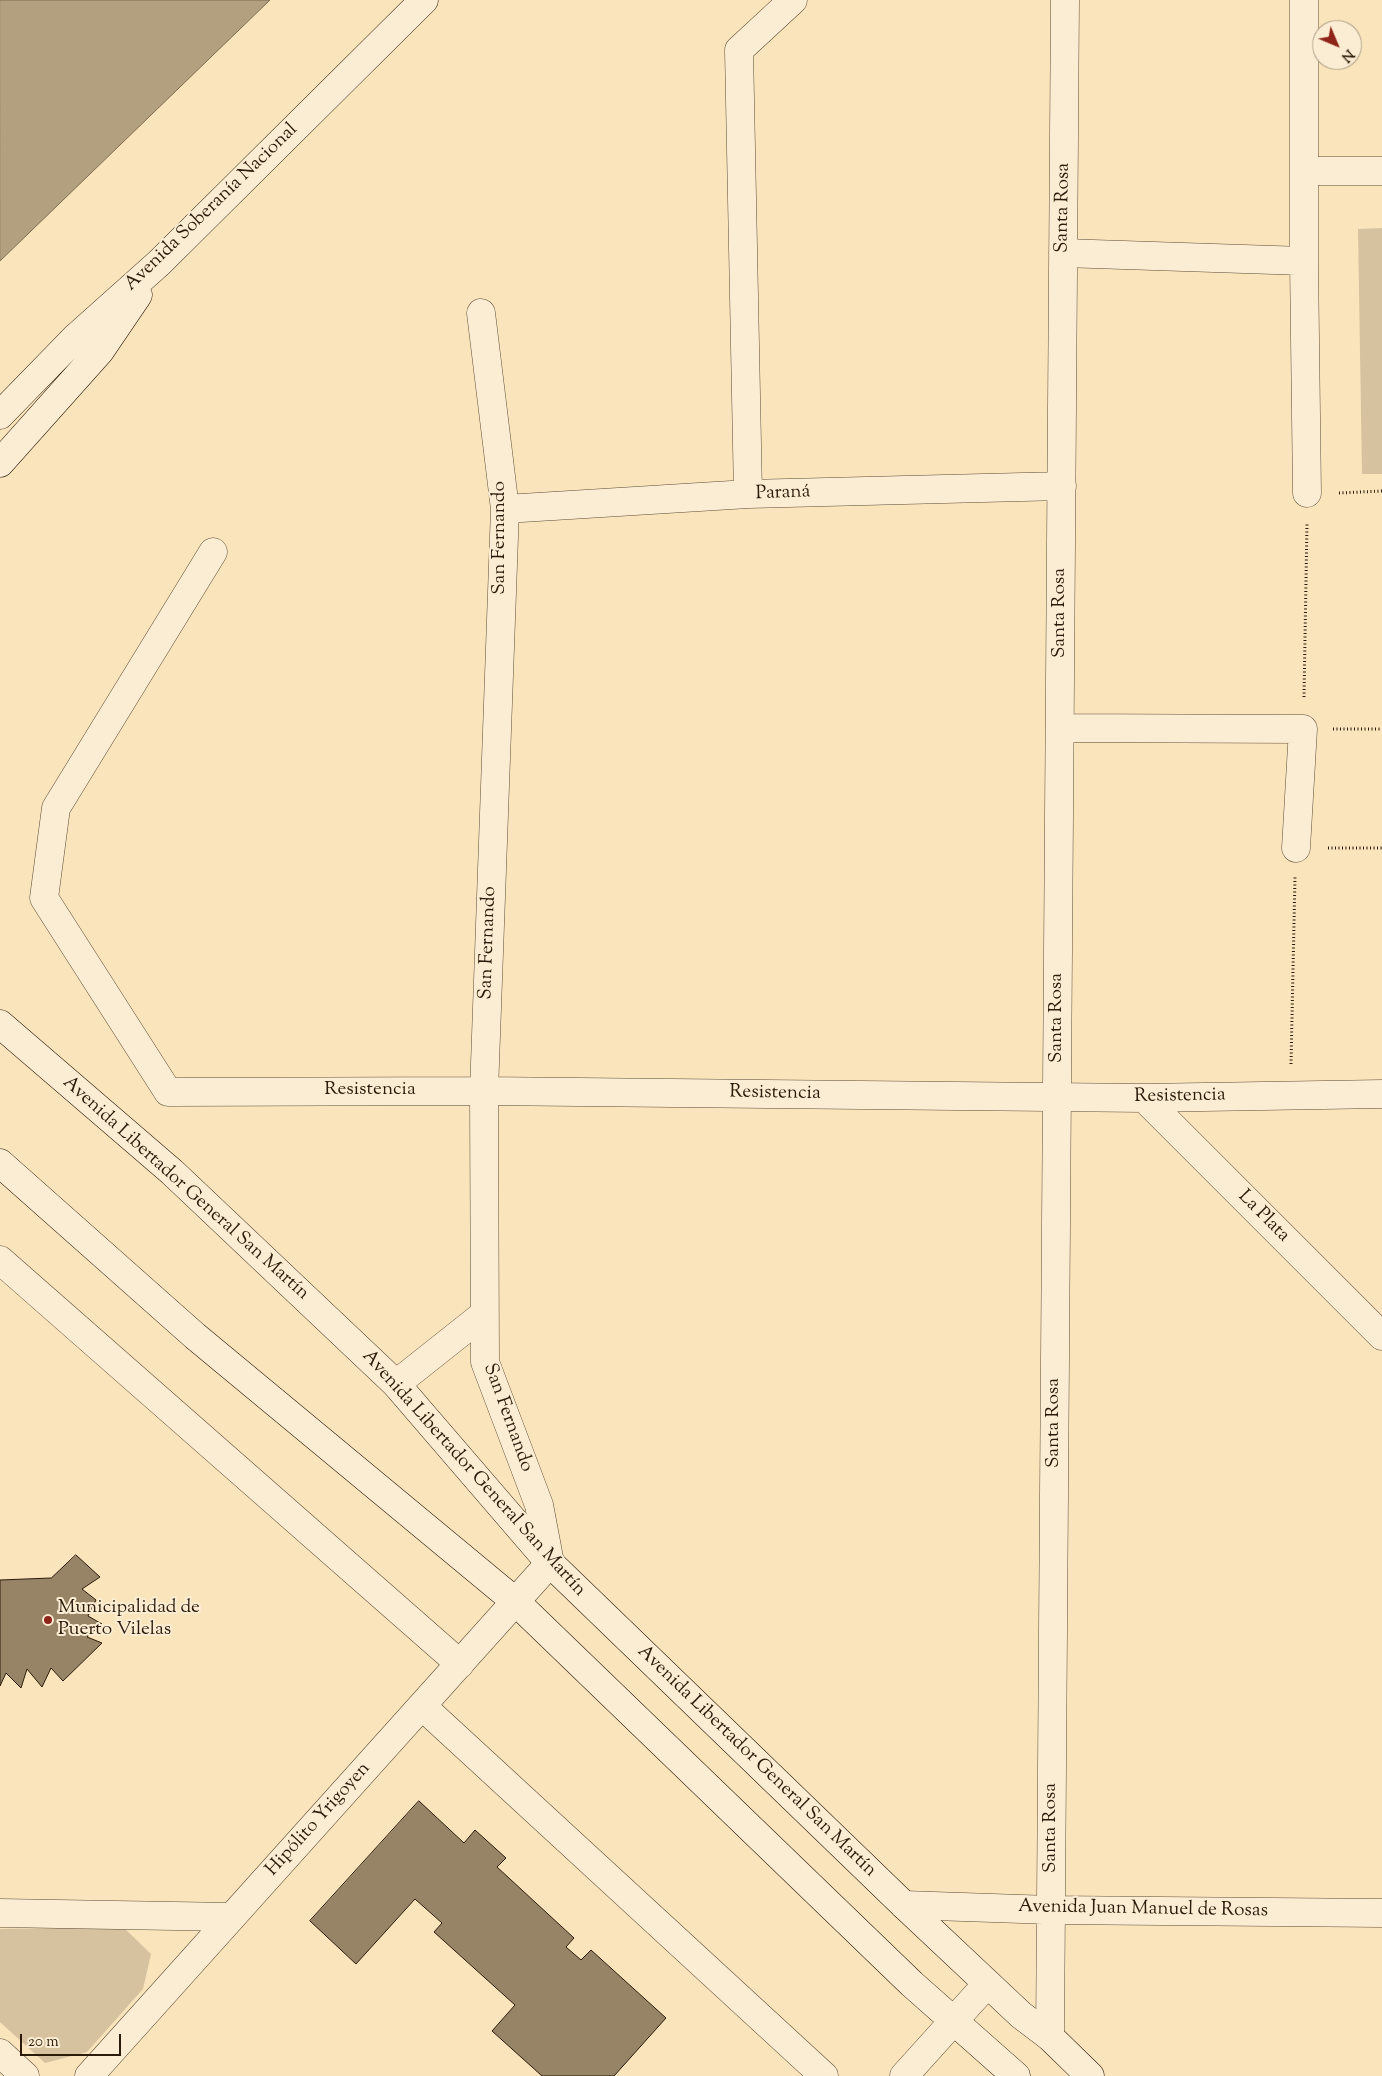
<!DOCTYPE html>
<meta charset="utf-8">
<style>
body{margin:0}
#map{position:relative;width:1382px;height:2076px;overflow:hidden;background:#f9e4bc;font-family:"Sorts Mill Goudy",serif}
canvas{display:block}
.north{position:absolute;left:1312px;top:20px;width:50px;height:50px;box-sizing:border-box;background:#fbedd3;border:1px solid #a89983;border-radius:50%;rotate:135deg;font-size:14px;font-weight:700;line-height:20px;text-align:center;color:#2c1b0a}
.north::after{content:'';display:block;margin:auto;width:18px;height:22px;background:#8f2418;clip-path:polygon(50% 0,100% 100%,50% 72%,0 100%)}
.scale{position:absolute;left:20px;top:2034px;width:101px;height:22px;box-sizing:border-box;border:2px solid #2c1b0a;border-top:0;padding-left:6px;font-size:15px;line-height:18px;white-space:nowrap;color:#2c1b0a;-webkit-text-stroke:4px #fbedd3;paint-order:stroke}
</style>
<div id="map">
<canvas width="1382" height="2076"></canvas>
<div class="north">N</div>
<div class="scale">20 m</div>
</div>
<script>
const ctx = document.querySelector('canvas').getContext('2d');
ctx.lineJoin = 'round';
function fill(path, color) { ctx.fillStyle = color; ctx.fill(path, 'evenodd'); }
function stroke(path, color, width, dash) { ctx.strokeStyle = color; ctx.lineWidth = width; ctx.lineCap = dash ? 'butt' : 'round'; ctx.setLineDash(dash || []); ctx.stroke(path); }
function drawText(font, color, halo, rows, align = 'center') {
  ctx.font = font + ' "Sorts Mill Goudy",serif'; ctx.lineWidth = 4; ctx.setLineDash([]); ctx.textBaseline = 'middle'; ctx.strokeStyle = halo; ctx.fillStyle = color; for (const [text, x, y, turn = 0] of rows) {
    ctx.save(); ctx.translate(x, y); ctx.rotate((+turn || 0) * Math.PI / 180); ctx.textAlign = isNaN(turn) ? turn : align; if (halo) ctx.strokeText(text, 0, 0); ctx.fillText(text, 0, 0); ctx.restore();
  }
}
fill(new Path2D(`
 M1382,228V474H1362L1358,229Z
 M123,1927L151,1954L143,1989L87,2052L45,2063L0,2022V1929Z`), '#d6c29e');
const water = new Path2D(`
 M0,0H270L0,261Z`);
fill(water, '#b3a07f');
stroke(water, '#7d6b50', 1);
const building = new Path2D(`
 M76,1555L100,1577L82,1589L96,1600L88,1616L102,1624L87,1637L102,1643L63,1681L51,1668L42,1687L27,1669L21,1688L6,1673L0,1686V1580L51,1578Z
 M419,1801L464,1843L475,1830L506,1858L497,1867L574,1938L566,1947L581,1960L591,1950L666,2018L614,2076H542L492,2031L515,2005L434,1932L442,1923L415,1899L356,1964L310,1921Z`);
fill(building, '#978467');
stroke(building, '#2c1b0a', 1);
const minor = new Path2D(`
 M1304,0V261L1307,493
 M1304,171H1382
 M1063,253L1304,261
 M748,494L739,50L793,0
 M505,509L748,494L1062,486
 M213,552L56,808L44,898L168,1092L484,1091L1144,1098L1382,1094
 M1060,728L1303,729L1296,848
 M1144,1098L1382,1336
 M0,1260L460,1664
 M396,1384L483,1315
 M422,1706L824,2076
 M904,1905L1051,1910L1382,1913
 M0,1913L232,1917
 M1050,2037L1065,0
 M0,2053L25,2076
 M89,2076L550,1563L539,1505L485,1362L484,1091L505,509L481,313
 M904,2076L987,1984`);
const secondary = new Path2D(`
 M0,415L75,338L159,263L424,0
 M0,463L100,351L138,295
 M0,1024L172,1172L396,1384L550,1563L904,1905L1021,2015L1050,2037L1090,2076
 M0,1163L195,1336L516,1602L912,1984L1016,2076`);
stroke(minor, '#5f4d36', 29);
stroke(secondary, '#2c1b0a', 29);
stroke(new Path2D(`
 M1339,493L1382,491
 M1304,697L1307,523
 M1333,729H1382
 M1328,848H1382
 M1291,1064L1295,877`), '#2c1b0a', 3, [1, 2.5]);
stroke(minor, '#fbedd3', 28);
stroke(secondary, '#fbedd3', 28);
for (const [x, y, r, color] of [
 [48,1620,5,"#8f2418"]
]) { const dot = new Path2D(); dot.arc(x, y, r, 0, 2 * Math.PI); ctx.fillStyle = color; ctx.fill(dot); stroke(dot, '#fbedd3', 2); }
drawText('19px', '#2c1b0a', '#fbedd3', [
 ["Avenida Soberanía Nacional",212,208,-44],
 ["Santa Rosa",1064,208,-89],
 ["Paraná",783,494,-2],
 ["San Fernando",501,538,-90],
 ["Santa Rosa",1061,613,-90],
 ["San Fernando",489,943,-88],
 ["Santa Rosa",1058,1018,-90],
 ["Resistencia",370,1091],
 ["Resistencia",775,1094,1],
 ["Resistencia",1180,1097,-1],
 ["Avenida Libertador General San Martín",185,1189,42],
 ["La Plata",1263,1217,45],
 ["San Fernando",507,1418,70],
 ["Santa Rosa",1055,1423,-90],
 ["Avenida Libertador General San Martín",473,1474,48],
 ["Avenida Libertador General San Martín",756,1762,44],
 ["Hipólito Yrigoyen",319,1820,-48],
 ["Santa Rosa",1052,1828,-90],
 ["Avenida Juan Manuel de Rosas",1143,1910,1]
]);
drawText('19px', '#2c1b0a', '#fbedd3', [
 ["Municipalidad de",58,1609],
 ["Puerto Vilelas",58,1631]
], 'left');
</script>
